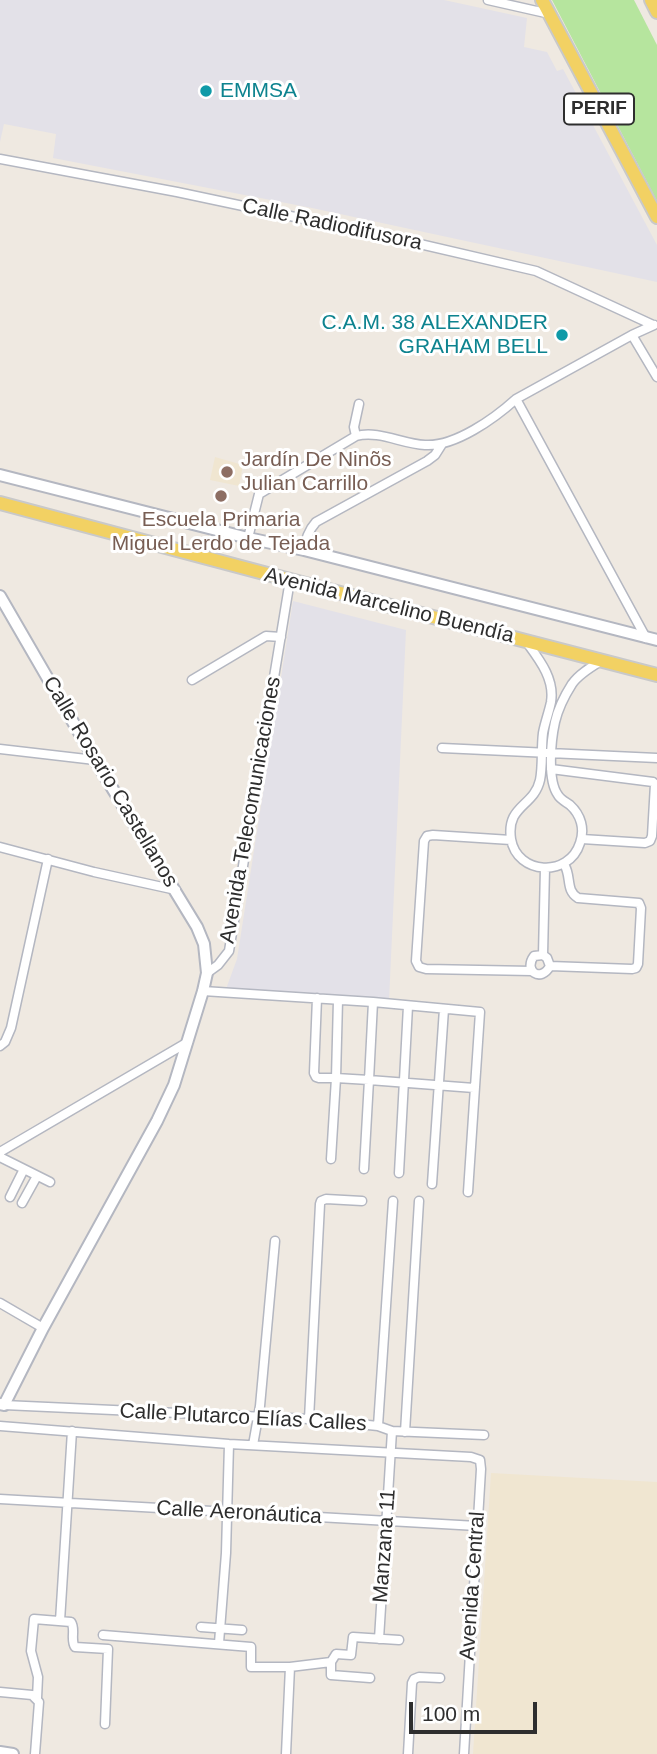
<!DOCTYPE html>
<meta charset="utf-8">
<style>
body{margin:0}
#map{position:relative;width:657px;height:1754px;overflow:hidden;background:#efe9e1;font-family:Arial,sans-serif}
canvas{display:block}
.scale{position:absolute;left:409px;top:1702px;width:128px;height:32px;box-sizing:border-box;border:4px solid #2e2e2e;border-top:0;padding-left:9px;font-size:21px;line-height:24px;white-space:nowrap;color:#2e2e2e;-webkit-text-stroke:5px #fff;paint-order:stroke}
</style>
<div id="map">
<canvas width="657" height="1754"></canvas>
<div class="scale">100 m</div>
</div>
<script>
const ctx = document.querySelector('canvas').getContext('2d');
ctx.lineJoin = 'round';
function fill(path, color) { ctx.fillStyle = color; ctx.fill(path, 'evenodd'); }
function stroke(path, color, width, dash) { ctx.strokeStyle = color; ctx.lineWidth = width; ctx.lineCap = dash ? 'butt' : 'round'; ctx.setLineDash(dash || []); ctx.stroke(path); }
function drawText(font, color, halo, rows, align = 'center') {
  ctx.font = font + ' Arial,sans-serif'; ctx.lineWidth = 6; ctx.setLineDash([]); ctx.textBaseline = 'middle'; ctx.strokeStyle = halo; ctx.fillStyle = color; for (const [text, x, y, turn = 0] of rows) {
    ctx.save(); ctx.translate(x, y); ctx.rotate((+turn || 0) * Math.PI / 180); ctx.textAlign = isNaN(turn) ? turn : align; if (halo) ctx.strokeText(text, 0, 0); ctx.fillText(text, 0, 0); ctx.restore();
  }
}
fill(new Path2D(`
 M0,0H444L527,18L524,47L547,52L557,71L563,69L657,245V282L312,208L53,158L56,134L4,124L0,142Z
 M293,601L406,630L389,1001L226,989L237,959Z`), '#e3e1e8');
fill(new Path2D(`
 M215,457L243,465L239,486L210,480Z
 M491,1473L657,1482V1754H473Z`), '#f0e6d1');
fill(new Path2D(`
 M552,0H634L657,45V201Z`), '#b6e59e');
const street = new Path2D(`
 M488,0L550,14
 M0,159L177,192L394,238L536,271L653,325
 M632,335L657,377
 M516,399L646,638
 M356,436L354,427L359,404
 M248,538L259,494L356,436C379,430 402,444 425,445C455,447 495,418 516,399L632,335L654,325
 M304,550C306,539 308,531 316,522L427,461L435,455L442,444
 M525,640C538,658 555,678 551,702C549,712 545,722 543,733C541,749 543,765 540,780C534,807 506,805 511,839C517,875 569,878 580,843C585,829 581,815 570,805C566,802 560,799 558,795C547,780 551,740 555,722C558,709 565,695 572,684C579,674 591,667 601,661
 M192,680L266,636L281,637
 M442,748L657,758
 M0,749L95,760
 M551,769L653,782L655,784L652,836L650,841L645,843L582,839
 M511,840L433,835L427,836L424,841L416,961L419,967L426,969L532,971
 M0,847L94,872L176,890
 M543,955L534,956C523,971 541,983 550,966L547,958L543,955L545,868
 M550,966L632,969L636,968L638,964L641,908L639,903L578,898C565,890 572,877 564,864
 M207,973L218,965L229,951L290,580
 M203,991L373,1002
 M317,998L314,1073L316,1077L319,1078H336L331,1159
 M338,1000L336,1078L369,1080L373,1002L480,1012L468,1192
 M0,1046L5,1042L11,1028L48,859
 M0,1152L188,1042
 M0,1157L50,1182
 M364,1169L369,1080L474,1088
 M399,1173L408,1006
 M432,1184L444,1009
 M10,1197L24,1169
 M22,1203L37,1176
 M0,1303L43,1328
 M4,1405L309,1419L378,1426L392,1431L484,1435
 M309,1419L320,1204L321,1201L326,1199L362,1201
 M0,1426L229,1444L471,1457L480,1460L481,1469L464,1754
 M378,1426L393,1201
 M405,1432L419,1201
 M253,1445L260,1406L275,1241
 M0,1499L477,1526
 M60,1621L72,1431
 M201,1627L242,1630
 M103,1635L251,1647V1667H290L331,1662L336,1654L351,1655L353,1637L399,1640
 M379,1639L392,1431
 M219,1643L226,1553L229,1444
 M331,1662V1675L370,1678
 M0,1692L32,1695L39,1702L35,1754
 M37,1698L38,1677L31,1651L34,1619L71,1622C76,1629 70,1640 75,1647L108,1649L105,1724
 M286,1754L290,1667
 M408,1754L412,1683L414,1679L419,1677L440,1678`);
const secondary = new Path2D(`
 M0,475L248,538L304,550L657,640
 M0,596L95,760L197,927L204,944L207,973L203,991L174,1085L157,1121L43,1328L4,1405L0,1404
 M0,1752L13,1754`);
const primary = new Path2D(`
 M542,0L657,217
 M651,0L657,12
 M0,503L290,580L657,675`);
stroke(street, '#b4b7c1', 11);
stroke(secondary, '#b4b7c1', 14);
stroke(primary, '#c9c9c9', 16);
stroke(street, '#fff', 8);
stroke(secondary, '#fff', 10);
stroke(primary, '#f2d163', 12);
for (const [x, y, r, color] of [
 [206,91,7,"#0f9aa8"],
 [562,335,7,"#0f9aa8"],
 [227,472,7,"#8d6e63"],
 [221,496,7,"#8d6e63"]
]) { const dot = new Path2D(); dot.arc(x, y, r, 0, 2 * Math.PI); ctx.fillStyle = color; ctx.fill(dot); stroke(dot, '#fff', 2.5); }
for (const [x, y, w] of [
 [599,109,70]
]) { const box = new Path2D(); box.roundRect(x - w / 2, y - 15.5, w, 31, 5); ctx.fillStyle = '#fff'; ctx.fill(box); stroke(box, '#2e2e2e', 2); }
drawText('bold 19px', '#2e2e2e', null, [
 ["PERIF",599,109]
]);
drawText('21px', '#0d838f', '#fff', [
 ["EMMSA",220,91],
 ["C.A.M. 38 ALEXANDER",548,323,"right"],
 ["GRAHAM BELL",548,347,"right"]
], 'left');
drawText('21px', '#2e2e2e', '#fff', [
 ["Calle Radiodifusora",332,225,12],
 ["Avenida Marcelino Buendía",389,606,14],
 ["Calle Rosario Castellanos",110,782,59],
 ["Avenida Telecomunicaciones",251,810,-80],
 ["Calle Plutarco Elías Calles",243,1418,3],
 ["Calle Aeronáutica",239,1513,3],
 ["Manzana 11",385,1546,-86],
 ["Avenida Central",473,1586,-86]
]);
drawText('21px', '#785e54', '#fff', [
 ["Jardín De Ninõs",241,460],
 ["Julian Carrillo",241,484],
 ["Escuela Primaria",221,520,"center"],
 ["Miguel Lerdo de Tejada",221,544,"center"]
], 'left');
</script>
